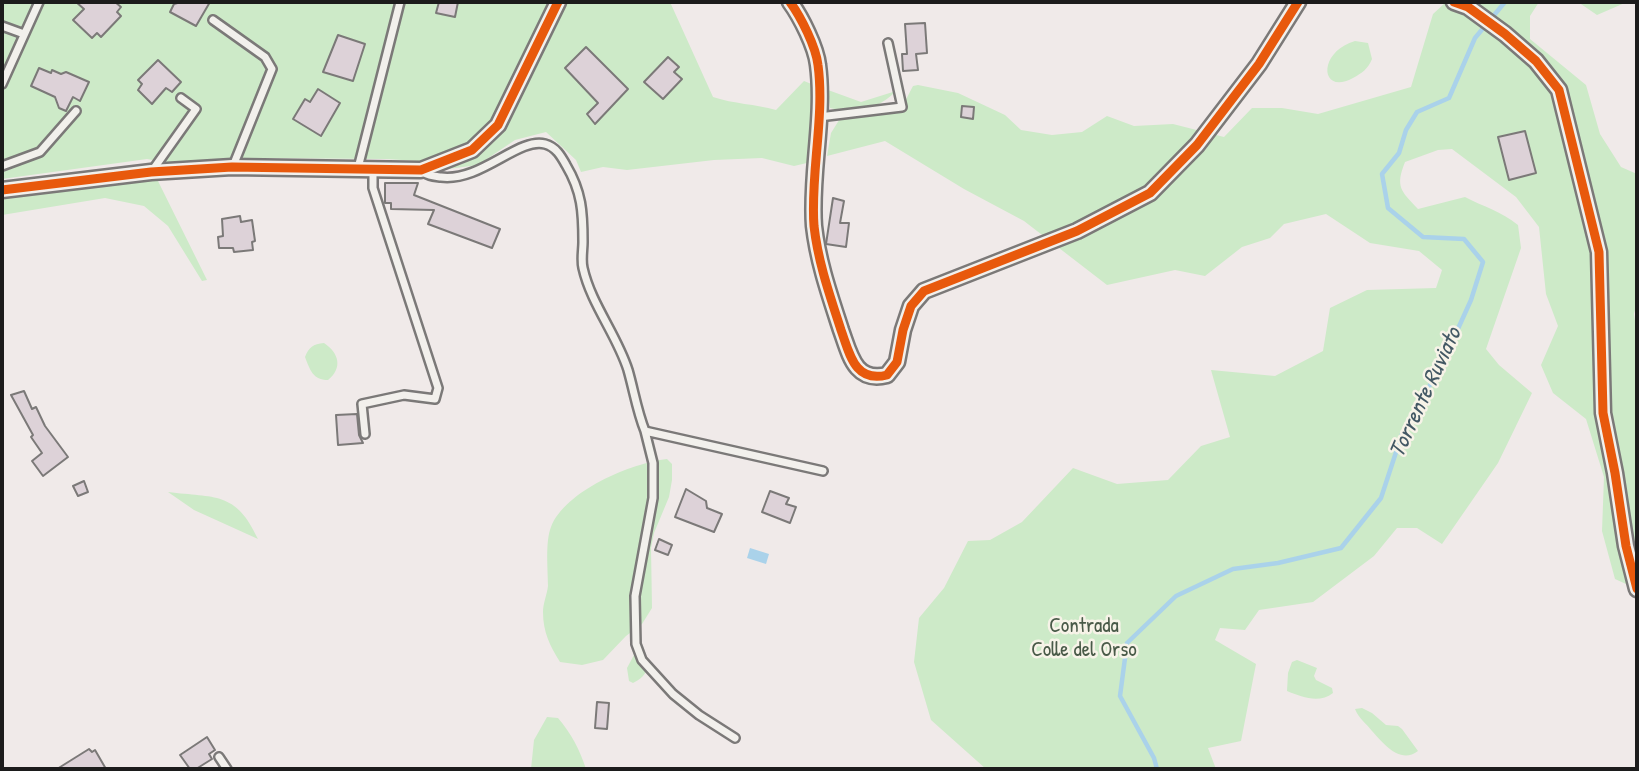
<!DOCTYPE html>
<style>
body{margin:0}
#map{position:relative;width:1639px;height:771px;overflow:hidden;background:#f0eae9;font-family:"Patrick Hand",sans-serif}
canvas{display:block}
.frame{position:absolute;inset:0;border:4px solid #1c1c1c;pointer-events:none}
</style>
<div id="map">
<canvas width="1639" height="771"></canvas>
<div class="frame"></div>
</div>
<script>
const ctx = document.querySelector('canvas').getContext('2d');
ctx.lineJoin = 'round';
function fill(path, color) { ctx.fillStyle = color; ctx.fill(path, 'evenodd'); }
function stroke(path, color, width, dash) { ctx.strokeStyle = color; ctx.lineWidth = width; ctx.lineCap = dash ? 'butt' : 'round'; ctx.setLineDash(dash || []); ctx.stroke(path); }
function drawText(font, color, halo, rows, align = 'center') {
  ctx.font = font + ' "Patrick Hand",sans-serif'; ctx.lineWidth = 5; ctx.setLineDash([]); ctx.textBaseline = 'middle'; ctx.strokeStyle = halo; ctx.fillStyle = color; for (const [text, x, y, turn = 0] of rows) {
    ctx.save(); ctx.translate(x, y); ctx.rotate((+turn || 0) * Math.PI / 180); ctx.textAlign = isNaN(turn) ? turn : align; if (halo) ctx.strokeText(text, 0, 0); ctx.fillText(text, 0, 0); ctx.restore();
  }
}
fill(new Path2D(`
 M2,2H670L713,97C734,104 755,104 776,110L804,81L814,85L811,162L794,166L762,158L714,160L627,170L603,167L581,172L576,160L546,132L515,140L478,165L448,169L418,161L386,159L254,158L175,164L147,159L2,179Z
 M1446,2H1539L1530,16V39L1586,85L1600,134L1621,167L1637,174V302L1634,314L1637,334V589L1615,579L1602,531L1604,477L1586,419L1553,393L1541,365L1558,326L1546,294L1539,227L1516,197L1452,149L1438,150L1405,162C1395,187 1401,191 1418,209L1465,197C1484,207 1501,211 1518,225L1521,248L1486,349L1499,365L1532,393L1498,463L1442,544L1417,528H1397L1374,556L1313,602L1259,610L1245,630L1220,628L1215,640L1256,664L1241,741L1208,748L1216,769H986L931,720L914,662L919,618L944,588L968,541L990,540L1022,522L1073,468L1117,484L1168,480L1201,446L1230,437L1211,370L1275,376L1323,351L1330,308L1367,290L1436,288L1442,270L1419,251L1370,243L1326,214L1284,224L1270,238L1242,247L1205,276L1175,270L1107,285L1024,221L964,189L885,141L827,156L831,133L841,117L901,109L913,86L918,85L958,93L1005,115L1021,130L1052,135L1082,132L1107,116L1134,126L1173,124L1224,137L1252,108H1282L1318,114L1411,87L1433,14Z
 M1578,2H1627L1597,15Z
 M1355,41L1368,43L1372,59C1368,69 1362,73 1353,78C1320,96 1317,52 1355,41Z
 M828,90L861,102L896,91C880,109 853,114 830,108Z
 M156,177L207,280L202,281L168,226L144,206L105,198L2,215V192Z
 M324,343C339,353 343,368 328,380C313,380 310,370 305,357C309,347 313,344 324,343Z
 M667,459L672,464V480L669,497L654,533L651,548L652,608L642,624L626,636L603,660L582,665L560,662C550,646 543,632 543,612C543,603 547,595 548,586C548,570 545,542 551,527C565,491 631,463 667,459Z
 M168,492C215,498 236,491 258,539L194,510Z
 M639,654L648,658C648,671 645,677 633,683L629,681L627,668L634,655Z
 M1297,660L1317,668L1314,676L1316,680L1332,688L1333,693C1319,704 1302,697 1287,691L1288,673L1292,662Z
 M1362,708L1372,713L1386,725L1398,726L1402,729L1418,751C1400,765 1383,743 1372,731C1366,723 1359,719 1355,709Z
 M547,717L558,718C571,733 580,750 586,769H531L534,740Z`), '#cdeac8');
fill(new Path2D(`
 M750,548L769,554L766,564L747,558Z`), '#aad2ea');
stroke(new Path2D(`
 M1157,769L1154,758L1120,696L1127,643L1176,596L1233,569L1278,563L1341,548L1381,498L1402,434L1442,364L1471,300L1483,262L1464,239L1423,237L1388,208L1382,174L1399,153L1406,130L1417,112L1449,98L1475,38L1505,2`), '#aad2ea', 4.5);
const building = new Path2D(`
 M76,2H115L121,7L117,12L121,16L101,37L97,33L92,38L73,20L84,9Z
 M181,2H210L196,26L170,12L174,4Z
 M439,2H458L455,17L436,13Z
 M925,23L927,53L916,54L918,70L903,71L902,54H907L905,24Z
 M338,35L365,44L353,81L323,72Z
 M586,47L628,89L595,124L587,114L598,103L565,68Z
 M668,57L679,67L674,72L682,79L663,99L644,82Z
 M158,60L181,82L172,92L166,88L152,104L138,90L142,84L138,80Z
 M39,68L51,73L52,70L61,74L66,72L89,82L80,101L73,97L66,111L59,108L55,97L31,86Z
 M318,89L340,103L321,136L293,119L305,99L310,102Z
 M962,106L974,107L973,119L961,117Z
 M1525,131L1536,173L1509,180L1498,137Z
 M385,183H418L414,195L500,229L492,248L428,224L434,210L391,209V203H385Z
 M833,198L844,201L840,223H849L846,247L826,244Z
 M240,216L241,222L252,220L255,241L252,242L253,250L234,252L233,248H219L218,237L223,236L222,219Z
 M24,391L32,409L36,407L45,426L68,457L43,476L32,461L42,453L31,437L33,435L11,395Z
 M357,414L359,435L363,443L338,445L336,415Z
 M84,481L88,492L78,496L73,486Z
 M686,489L706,501L707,508L722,514L714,532L675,517Z
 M770,491L789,498L786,504L796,507L790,523L762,512Z
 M659,539L672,545L668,555L655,550Z
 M597,702L609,703L607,729L595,728Z
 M207,737L215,750L209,754L212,759L196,769H190L180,755Z
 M89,749L92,752L95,750L106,769H57Z`);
fill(building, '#ddd2d8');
stroke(building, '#7b7978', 2);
const lane = new Path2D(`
 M213,20L265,57L272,69L233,166
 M2,26L24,34
 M2,84L39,2
 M819,117L902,107L888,43
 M2,166L40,152L76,111
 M358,168L400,2
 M152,171L196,109L181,98
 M422,171C428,176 433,176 441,177C481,182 518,137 545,144C556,147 561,156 566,165C582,192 583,212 583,242C583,250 581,260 583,268C591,304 617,335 628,370C634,391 637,411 645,431L823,471
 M645,431L653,463V498L635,596L636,644L642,660L673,694L699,715L735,738
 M365,434L362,404L404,395L435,399L438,388L373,188V169
 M219,757L227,769`);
const street = new Path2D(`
 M790,2C801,17 816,47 818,65C825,117 810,175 814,226C818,262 830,296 841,330C850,355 855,383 887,375L897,362L903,330L911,306L924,291L1077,231L1150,193L1197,145L1259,64L1298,2
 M1454,2L1468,7L1505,34L1536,61L1559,90L1599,252L1603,413L1615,473L1626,546L1637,589
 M2,190L151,172L232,167L421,170L472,150L498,125L558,2`);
stroke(lane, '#7b7978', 12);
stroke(street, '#7b7978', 19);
stroke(lane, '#f2f0ec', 7);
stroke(street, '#f2f0ec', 14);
stroke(new Path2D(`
 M790,2C801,17 816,47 818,65C825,117 810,175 814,226C818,262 830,296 841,330C850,355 855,383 887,375L897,362L903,330L911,306L924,291L1077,231L1150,193L1197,145L1259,64L1298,2
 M1454,2L1468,7L1505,34L1536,61L1559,90L1599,252L1603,413L1615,473L1626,546L1637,589
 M2,190L151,172L232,167L421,170L472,150L498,125L558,2`), '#e8590c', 9);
drawText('21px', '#495a48', '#f7f3e8', [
 ["Contrada",1084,626],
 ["Colle del Orso",1084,650]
]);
drawText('italic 23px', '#435864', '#f7f3e8', [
 ["Torrente Ruviato",1426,393,-65]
]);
</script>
